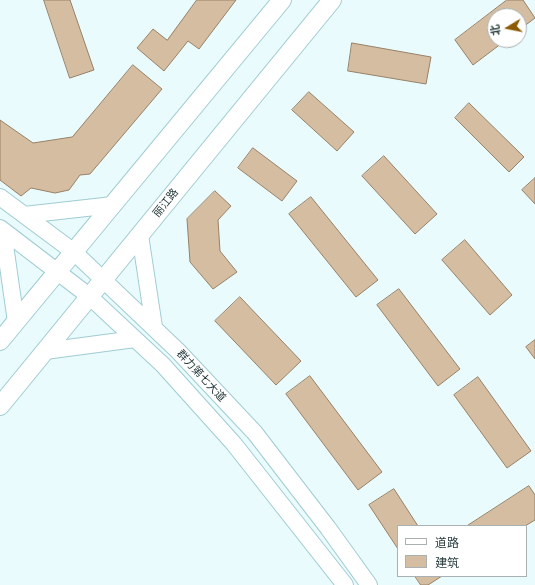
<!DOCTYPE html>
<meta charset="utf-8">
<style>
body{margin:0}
#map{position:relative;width:535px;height:585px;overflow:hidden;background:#e9fbfd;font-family:"Fira Sans Condensed","Noto Sans SC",sans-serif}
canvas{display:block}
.legend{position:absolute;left:397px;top:525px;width:130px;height:52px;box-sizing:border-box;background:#fff;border:1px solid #a9b1b2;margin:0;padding:5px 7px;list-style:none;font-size:12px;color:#293c3e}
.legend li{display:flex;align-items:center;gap:8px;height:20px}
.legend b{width:20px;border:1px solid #a9b1b2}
.north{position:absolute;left:487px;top:8px;width:40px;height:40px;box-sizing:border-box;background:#fff;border:1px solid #a9b1b2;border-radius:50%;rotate:260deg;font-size:11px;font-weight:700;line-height:16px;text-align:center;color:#293c3e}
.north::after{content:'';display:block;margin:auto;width:14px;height:18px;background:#8d5b06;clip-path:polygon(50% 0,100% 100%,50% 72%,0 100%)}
</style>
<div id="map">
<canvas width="535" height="585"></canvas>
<ul class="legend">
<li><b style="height:5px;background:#fff"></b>道路</li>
<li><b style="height:11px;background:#d5bda1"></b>建筑</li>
</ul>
<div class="north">北</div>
</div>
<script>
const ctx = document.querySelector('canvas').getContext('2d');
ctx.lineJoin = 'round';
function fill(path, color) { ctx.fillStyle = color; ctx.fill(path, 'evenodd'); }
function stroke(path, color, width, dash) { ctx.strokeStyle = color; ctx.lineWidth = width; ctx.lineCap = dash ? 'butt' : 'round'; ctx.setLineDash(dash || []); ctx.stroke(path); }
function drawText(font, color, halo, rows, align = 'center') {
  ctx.font = font + ' "Fira Sans Condensed","Noto Sans SC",sans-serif'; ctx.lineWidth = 3; ctx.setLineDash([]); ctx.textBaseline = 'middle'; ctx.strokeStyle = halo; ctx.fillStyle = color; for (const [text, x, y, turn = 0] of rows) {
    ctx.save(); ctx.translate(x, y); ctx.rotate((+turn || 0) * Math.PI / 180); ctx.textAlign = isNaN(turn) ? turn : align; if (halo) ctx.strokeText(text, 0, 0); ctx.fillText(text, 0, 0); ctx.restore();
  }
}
const building = new Path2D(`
 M44,0H70L94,70L70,78Z
 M197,0H236L199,49L188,41L164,71L137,48L153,29L167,40Z
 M507,0H523L535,18L519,30V16H495V40H506L473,65L455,40Z
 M352,43L431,57L426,84L348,71Z
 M133,65L162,89L90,174L80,175L69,190L55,193L31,188L21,196L0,180V120L33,143L72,137Z
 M309,92L354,132L337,151L292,110Z
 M469,103L524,157L509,172L455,118Z
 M253,148L297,181L282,201L238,168Z
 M384,156L437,214L415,234L362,176Z
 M535,178V204L522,190Z
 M215,191L231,206L218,220L220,251L237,272L213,289L190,262L187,219Z
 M311,197L378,280L356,297L289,214Z
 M465,240L512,295L490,315L442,260Z
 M399,289L460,369L438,386L377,305Z
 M240,297L301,361L276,385L215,321Z
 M535,340V359L526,347Z
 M310,376L382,472L358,490L286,394Z
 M478,377L531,451L507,468L454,395Z
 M529,486L535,495V520L525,526H467Z
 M394,489L418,526H398V549L369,505Z
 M415,576H442L428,585H421Z`);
fill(building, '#d5bda1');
stroke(building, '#978166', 1);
const secondary = new Path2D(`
 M0,197L74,252L178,351L255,433L328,528L369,585
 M24,215L113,205
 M0,228L89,296L163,365L234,444L345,585
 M3,231L16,322
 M140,235L154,327
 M45,351L135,339`);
const primary = new Path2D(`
 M0,341L282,0
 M0,406L332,0`);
stroke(secondary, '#a0ccd2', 18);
stroke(primary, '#a0ccd2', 20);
stroke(secondary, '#fff', 16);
stroke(primary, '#fff', 18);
drawText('11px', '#293c3e', '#fff', [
 ["丽江路",166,203,-51],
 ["群力第七大道",201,376,47]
]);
</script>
